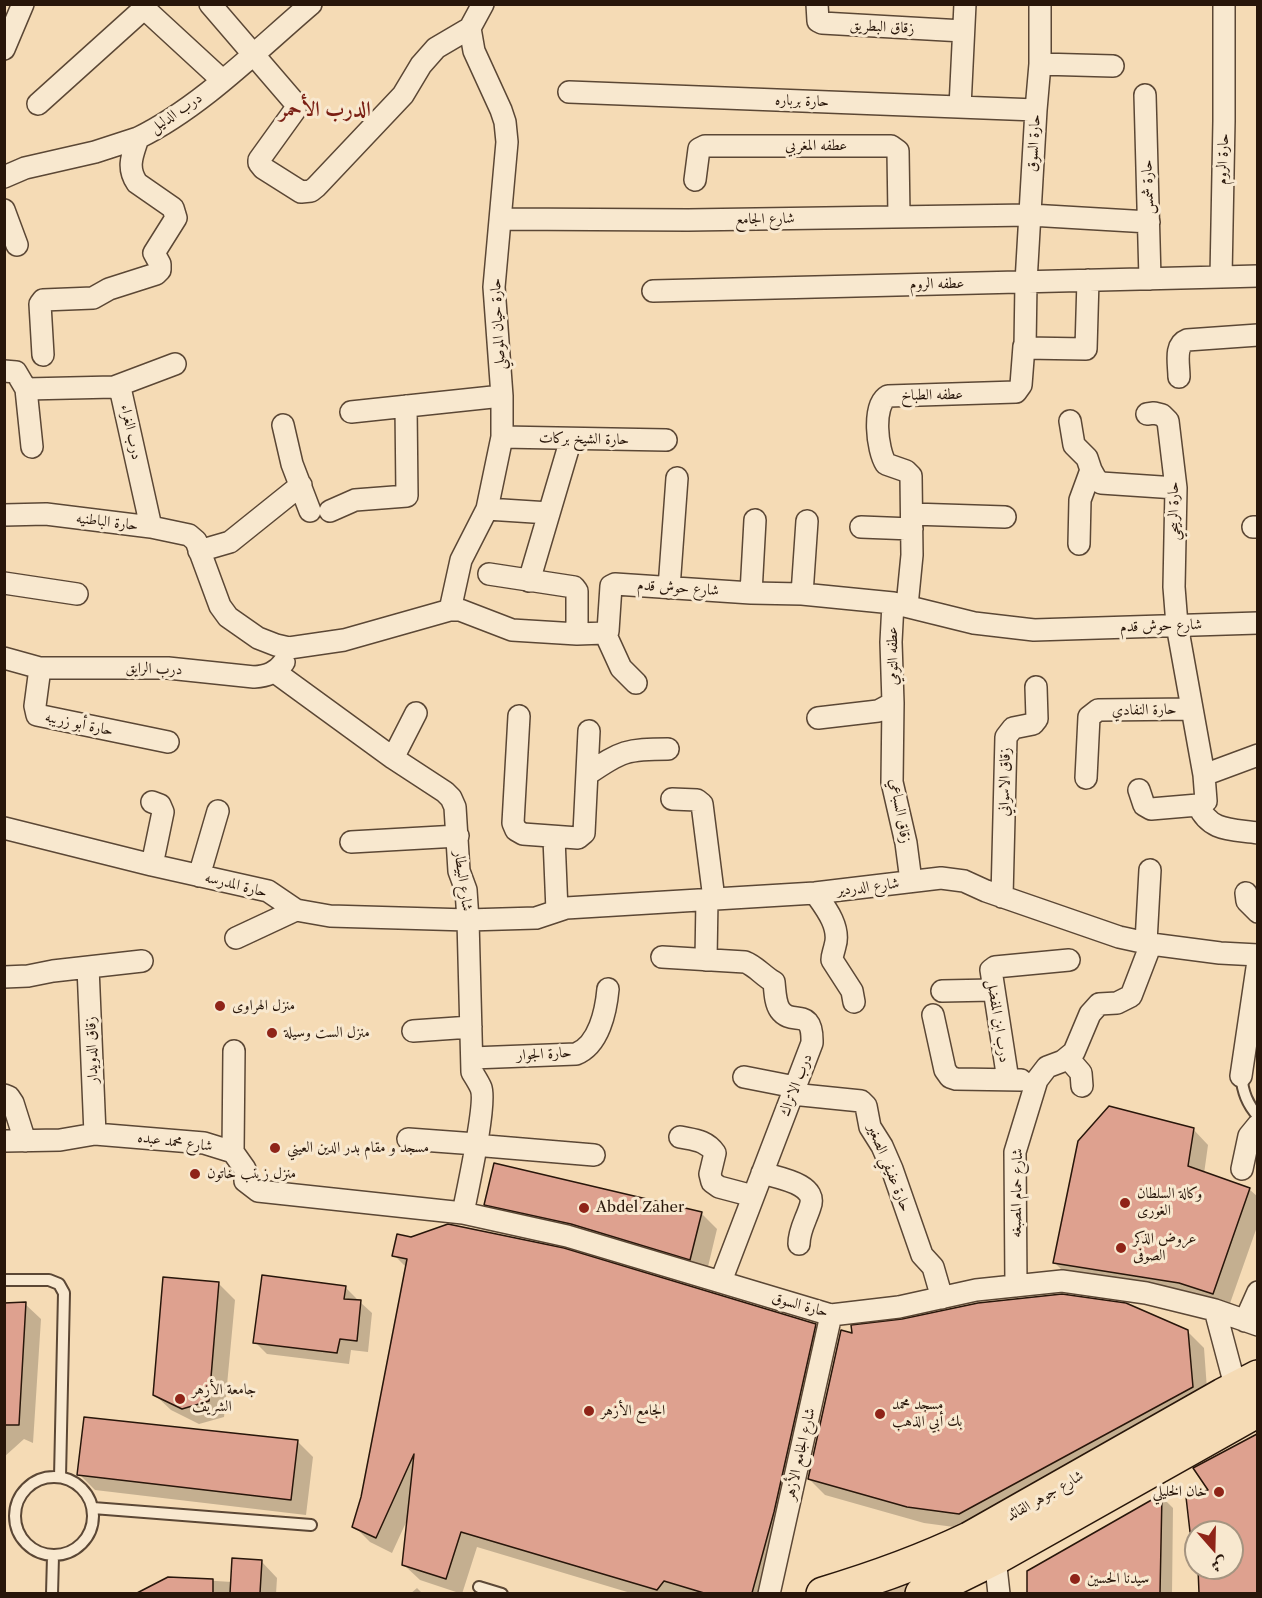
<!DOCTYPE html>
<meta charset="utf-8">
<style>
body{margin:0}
#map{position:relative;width:1262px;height:1598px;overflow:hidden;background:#f5dbb5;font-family:"Libre Caslon Text",Amiri,serif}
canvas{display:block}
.frame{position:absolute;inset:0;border:6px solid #28160a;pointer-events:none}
.north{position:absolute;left:1184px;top:1520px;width:60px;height:60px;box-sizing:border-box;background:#f8e8cf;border:2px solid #a59480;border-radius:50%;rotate:160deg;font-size:16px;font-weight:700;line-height:24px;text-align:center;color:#28160a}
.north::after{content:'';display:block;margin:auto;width:21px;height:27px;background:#8f2418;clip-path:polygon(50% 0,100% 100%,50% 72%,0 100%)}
</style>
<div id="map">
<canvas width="1262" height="1598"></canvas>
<div class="frame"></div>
<div class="north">ش</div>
</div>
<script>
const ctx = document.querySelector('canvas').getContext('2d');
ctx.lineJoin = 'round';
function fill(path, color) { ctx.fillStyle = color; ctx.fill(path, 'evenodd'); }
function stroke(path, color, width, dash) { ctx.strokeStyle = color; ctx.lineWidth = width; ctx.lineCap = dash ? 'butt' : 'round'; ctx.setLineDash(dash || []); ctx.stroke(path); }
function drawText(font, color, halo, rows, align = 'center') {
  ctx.font = font + ' "Libre Caslon Text",Amiri,serif'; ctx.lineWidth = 6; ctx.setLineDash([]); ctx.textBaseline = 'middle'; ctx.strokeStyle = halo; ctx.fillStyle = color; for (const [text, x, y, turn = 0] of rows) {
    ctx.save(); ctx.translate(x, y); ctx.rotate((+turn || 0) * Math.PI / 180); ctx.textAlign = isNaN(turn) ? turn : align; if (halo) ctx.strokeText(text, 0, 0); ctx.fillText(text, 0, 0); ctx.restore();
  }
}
fill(new Path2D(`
 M1193,1129L1208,1145L1204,1174L1249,1189L1258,1197V1224L1228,1309L1070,1278L1055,1263Z
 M486,1204L701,1213L717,1229L706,1275L502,1220Z
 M394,1255L815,1325L831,1341L772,1594H634L477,1547L462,1594L420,1580L403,1564L408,1518L392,1553L370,1542L354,1526L363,1498L407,1268Z
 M219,1284L235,1300L224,1417L199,1424L171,1410L154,1394Z
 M345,1287L357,1299V1301L360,1302L372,1313L368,1352L351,1350L349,1364L267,1354L255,1342Z
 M4,1304H25L41,1319L33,1443L24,1439L4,1457Z
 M1187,1331L1204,1348L1208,1403L976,1530L924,1523L825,1495L809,1479L853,1335Z
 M1258,1436V1594H1200V1568H1232V1532H1196V1547L1194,1544L1187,1498L1210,1491L1231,1448Z
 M297,1441L313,1457L306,1515L95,1490L79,1474Z
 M1161,1496L1173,1508L1172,1594L1028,1592Z
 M261,1561L277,1578L276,1594H140L168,1578L232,1582Z
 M417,1588L423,1594H410Z
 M298,1592L324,1593L325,1594H298Z`), '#0003');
const building = new Path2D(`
 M1109,1106L1194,1128L1188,1166L1250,1188L1213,1294L1179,1283L1053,1263L1078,1141Z
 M494,1163L702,1212L690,1260L571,1224L484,1205Z
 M448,1224L564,1248L816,1324L774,1512L752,1593H704L664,1581L657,1590L461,1532L446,1579L402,1565L414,1454L376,1538L352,1527L361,1497L407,1259L392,1256L397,1234L411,1237Z
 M262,1275L346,1286L344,1299L361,1300L357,1341L340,1339L337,1353L253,1343Z
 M163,1277L219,1282L209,1401L182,1409L153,1395Z
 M1062,1294L1126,1303L1188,1330L1193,1387L959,1514L907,1507L808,1479L841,1330L852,1333L851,1325L902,1319L978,1303Z
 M26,1302L19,1425H4V1303Z
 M84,1417L298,1440L291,1500L77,1475Z
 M1257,1434V1593H1199L1198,1568H1232V1532H1190L1186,1497L1208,1490L1193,1468Z
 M1162,1494L1160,1593H1027V1571Z
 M232,1558L262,1560L260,1593H230Z
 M168,1577L213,1579V1593H137Z`);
fill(building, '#dea18f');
stroke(building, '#28160a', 1.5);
stroke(new Path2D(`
 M889,1594L949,1570`), '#d6bd9b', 33, [33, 16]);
const lane = new Path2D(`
 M1241,1076C1243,1092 1247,1104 1258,1116
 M4,1280H49L59,1284L64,1293L60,1477
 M15 1516a39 39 0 1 1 78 0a39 39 0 1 1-78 0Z
 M93,1508L311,1525
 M479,1587L502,1594
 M52,1594L53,1556`);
const street = new Path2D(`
 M210,4L296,104L295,110L259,160V163L263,168L301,192L311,191L316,187L403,95L421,65L436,48L470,28
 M817,4L818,21L822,23L963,31
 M1040,4V64L1036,110L1026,282L1025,348L1086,349L1088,280
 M1224,4V121L1221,277L1258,276
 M4,49L23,4
 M1040,64L1113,66
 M569,92L1036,110
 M1145,95L1150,279
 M38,104L139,13L146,10L222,80
 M960,107L965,4
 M4,177L25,168L95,152L138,138
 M695,180L699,149L705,146H891L898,151L899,216
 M4,210L17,245
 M501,219L688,220L1030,215L1149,222
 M653,291L1221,277
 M43,355L40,304L43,300L93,298L109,289L156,274L160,270V264L154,253L176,218L173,208L137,183C126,167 133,154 138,138C201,107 257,50 311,4
 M4,371L16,372L26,389L114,387L121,392L151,527
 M1179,377C1179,364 1174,345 1187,340L1258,335
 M114,387L175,364
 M26,389L32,447
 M351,412L502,396
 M1147,414L1154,413L1162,415L1168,421L1176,488L1174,587L1177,625L1204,775
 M1070,421L1074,445L1087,458L1091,470L1096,479L1101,483L1176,488
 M283,425L292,464L310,511
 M502,437L666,440
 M487,509L549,513
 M330,511L355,500L407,496L406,406
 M912,514L1005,517
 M4,515L46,514L151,527L189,535L196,541L220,606L228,617L258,638L276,645L289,648L344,640L450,610H460L512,630L577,634L605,633L608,631L611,586L615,584L751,593L802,594L893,603L974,623L1034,630L1258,623
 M861,527L912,529
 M1253,527H1258
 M1079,544L1080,500L1091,470
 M199,551L230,542L301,485
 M489,574L574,587L577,591V634
 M529,581L571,439
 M4,583L77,594
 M669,588L677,478
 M751,593L755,520
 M802,594L807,521
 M907,606L912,555L911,476L906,471L886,464C877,450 872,405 888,396L1016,392L1021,385L1024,346
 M450,610L461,560L487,509L502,437V396L494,287L507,142L505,122L501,110L474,51L470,28L483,4
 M605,633L621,668L636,683
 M4,658L40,668H168L254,677C267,676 276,673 284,662
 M40,668L35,706L37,715L168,742
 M275,672L393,758L445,792L451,798L455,807L459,871L466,890L468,920L472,1072C475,1077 479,1083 481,1088C487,1103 467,1192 463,1213
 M893,703L892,782L906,843L911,881
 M519,716L513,823L516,830L523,834L578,838L584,833L589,731
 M818,718L878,711L893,703L891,642L893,603
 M393,758L416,713
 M588,774C621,751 627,749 668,749
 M1086,778L1089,717L1098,710L1192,709
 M1139,790L1144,805L1151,809L1198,805L1206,801L1204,775L1258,755
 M672,799L697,800L702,804L714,899
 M1198,805C1210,832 1231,829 1258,833
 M4,828L152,865L268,891L296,910L330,916L468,920L536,918L566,908L815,893L941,878L964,881L986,891L1119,937L1151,944L1220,953L1258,955
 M554,838L557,911
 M351,842L458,836
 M152,865L163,812L160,805L152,802
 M199,876L218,811
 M815,893C825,907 841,927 835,946C834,951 832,955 832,960L852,991L854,1002
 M1246,893L1247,901L1258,912
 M1002,897L1006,737L1013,728L1033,724L1037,719L1036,687
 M236,938L296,910
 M1146,942L1150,870
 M662,957L745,962C756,966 763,976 774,982C775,991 775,1003 780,1010C792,1027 813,1005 812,1043L721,1281
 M706,960L707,899
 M88,967L95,1134
 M4,977L28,976L53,971L142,961
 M942,991L993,990
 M933,1015L945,1070L950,1077L956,1079L1021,1080
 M413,1031L471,1027
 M472,1058L576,1054C599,1045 606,1011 608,989
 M1068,1058L1081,1073L1082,1086
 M1241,1076L1258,961
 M744,1077L795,1087
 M1008,1080L991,970L995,967L1069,960
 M792,1094L861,1101L866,1106L870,1127L882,1146L892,1169L922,1255L933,1267L942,1298
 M4,1095L9,1097L13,1103L25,1141
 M680,1137C694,1140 706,1140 715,1153L710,1174L712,1182L719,1187L753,1196
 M408,1139L476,1144
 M4,1141L60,1140L95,1134L204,1143L233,1152L245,1169V1181L258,1191L463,1213L567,1236L831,1315L899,1307L976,1290L1062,1281L1146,1293L1215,1310L1258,1325
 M486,1146L594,1155
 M233,1152L234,1051
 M1242,1169L1249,1136L1258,1125
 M762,1173C778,1178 819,1184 810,1207C806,1220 799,1230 799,1244
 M1016,1286L1015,1152L1037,1080L1047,1067L1063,1061L1074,1052L1090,1014L1099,1004L1117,1003L1131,996L1151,944
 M1215,1310L1236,1389
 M1245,1321L1258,1292
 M995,1558L999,1594
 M769,1594L831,1315`);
const primary = new Path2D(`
 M823,1594C873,1579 921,1562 969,1539L1223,1395L1258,1377
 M922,1594L995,1558L1258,1410`);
stroke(lane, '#5b4735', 14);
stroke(street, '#5b4735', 24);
stroke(primary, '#28160a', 36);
stroke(lane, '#f8e8cf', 10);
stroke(street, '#f8e8cf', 21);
stroke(primary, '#f5dbb5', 33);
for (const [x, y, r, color] of [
 [220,1006,6,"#8f2418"],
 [272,1033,6,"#8f2418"],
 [275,1148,6,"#8f2418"],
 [195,1174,6,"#8f2418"],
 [1125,1203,6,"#8f2418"],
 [584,1208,6,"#8f2418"],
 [1121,1248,6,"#8f2418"],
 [180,1399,6,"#8f2418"],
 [589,1411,6,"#8f2418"],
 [880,1414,6,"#8f2418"],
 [1219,1492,6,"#8f2418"],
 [1075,1579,6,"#8f2418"]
]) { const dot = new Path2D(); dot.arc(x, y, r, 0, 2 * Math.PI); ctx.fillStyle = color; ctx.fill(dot); stroke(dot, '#f8e8cf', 2); }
drawText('15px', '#28160a', '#f8e8cf', [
 ["زقاق البطريق",882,27,3],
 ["حارة برباره",802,101,2],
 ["درب الدليل",176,113,-34],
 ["حارة السوق",1034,143,-87],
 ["عطفه المغربي",816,146],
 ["حارة الروم",1223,159,-88],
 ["حارة شمس",1148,187,-92],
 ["شارع الجامع",765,219,-1],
 ["عطفه الروم",937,284,-1],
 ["حارة حيان الموصلي",498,324,-93],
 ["عطفه الطباخ",932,395,-1],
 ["درب الغراء",131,432,78],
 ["حارة الشيخ بركات",584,439,1],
 ["حارة الربيحي",1174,511,-91],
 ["حارة الباطنيه",107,522,7],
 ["شارع حوش قدم",678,588,4],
 ["شارع حوش قدم",1161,626,-2],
 ["عطفه التومي",893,656,-91],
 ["درب الرايق",154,669,2],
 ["حارة النفادي",1144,710,-1],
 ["حارة أبو زريبه",79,724,12],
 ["زقاق الاسواني",1005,782,-89],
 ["زقاق السباعي",900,811,80],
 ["شارع البيطار",463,881,82],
 ["حارة المدرسه",236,885,14],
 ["شارع الدردير",868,887,-7],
 ["درب ابن المفضل",998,1021,81],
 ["زقاق الدويدار",92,1050,-92],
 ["حارة الجوار",544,1054,-3],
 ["درب الاتراك",796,1085,-69],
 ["شارع محمد عبده",175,1142,7],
 ["حارة عفيفي الصغير",889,1168,68],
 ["شارع حمام المصبغه",1017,1193,-89],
 ["حارة السوق",800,1305,15],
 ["شارع الجامع الأزهر",800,1454,-77],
 ["شارع جوهر القائد",1045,1496,-30]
]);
drawText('15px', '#28160a', '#f8e8cf', [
 ["منزل الهراوى",232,1006],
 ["منزل الست وسيلة",284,1033],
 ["مسجد و مقام بدر الدين العيني",287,1148],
 ["منزل زينب خاتون",207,1174],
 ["وكالة السلطان",1137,1194],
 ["الغورى",1137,1211],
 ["Abdel Zaher",596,1208],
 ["عروض الذكر",1133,1239],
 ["الصوفى",1133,1256],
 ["جامعة الأزهر",192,1390],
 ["الشريف",192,1407],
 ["مسجد محمد",892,1405],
 ["بك أبي الذهب",892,1422],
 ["الجامع الأزهر",601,1411],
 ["خان الخليلي",1207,1492,"right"],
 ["سيدنا الحسين",1087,1579]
], 'left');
drawText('bold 21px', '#7a1f14', '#f8e8cf', [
 ["الدرب الأحمر",325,110]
]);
</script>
